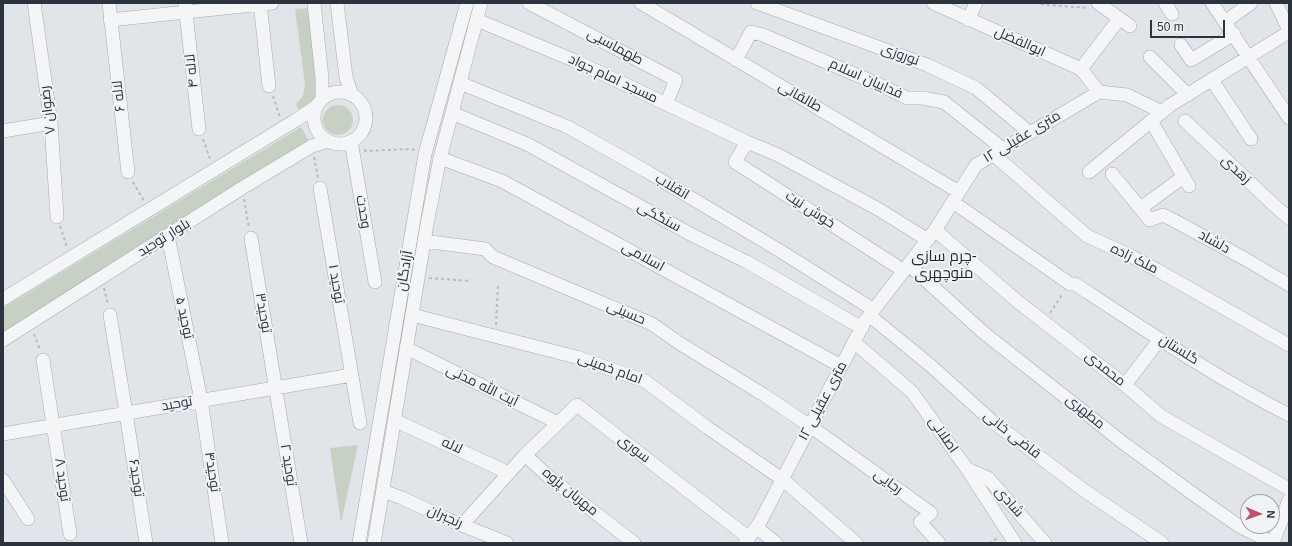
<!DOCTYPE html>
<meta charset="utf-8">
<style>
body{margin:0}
#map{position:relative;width:1292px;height:546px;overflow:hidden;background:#e1e4e8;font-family:Helvetica,sans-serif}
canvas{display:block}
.frame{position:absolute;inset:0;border:4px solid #2b333e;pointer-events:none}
.north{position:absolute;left:1240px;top:494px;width:40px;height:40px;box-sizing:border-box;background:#f0f3f6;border:1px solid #a1a6ac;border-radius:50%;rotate:92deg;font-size:11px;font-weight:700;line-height:16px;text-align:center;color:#2b333e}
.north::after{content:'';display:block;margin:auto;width:14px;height:18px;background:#c1526a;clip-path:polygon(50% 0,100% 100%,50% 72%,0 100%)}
.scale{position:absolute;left:1150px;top:20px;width:75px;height:18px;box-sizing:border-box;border:2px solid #2b333e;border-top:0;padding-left:5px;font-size:12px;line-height:14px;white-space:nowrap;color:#2b333e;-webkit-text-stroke:3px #f0f3f6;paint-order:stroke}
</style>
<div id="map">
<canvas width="1292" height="546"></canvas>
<div class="frame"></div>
<div class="north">N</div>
<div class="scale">50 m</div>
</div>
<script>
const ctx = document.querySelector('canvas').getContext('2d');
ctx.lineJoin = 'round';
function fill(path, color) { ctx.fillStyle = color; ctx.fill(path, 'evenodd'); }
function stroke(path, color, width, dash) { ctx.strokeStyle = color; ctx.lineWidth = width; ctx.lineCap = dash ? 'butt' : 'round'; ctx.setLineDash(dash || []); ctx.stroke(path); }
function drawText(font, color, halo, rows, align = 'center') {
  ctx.font = font + ' Helvetica,Cairo,sans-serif'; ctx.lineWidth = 4; ctx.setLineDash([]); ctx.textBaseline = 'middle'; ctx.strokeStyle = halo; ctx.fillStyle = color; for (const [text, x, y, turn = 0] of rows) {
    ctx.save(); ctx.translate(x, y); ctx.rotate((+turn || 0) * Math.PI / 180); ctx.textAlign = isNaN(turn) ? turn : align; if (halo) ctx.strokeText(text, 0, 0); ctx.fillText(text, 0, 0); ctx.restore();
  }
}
fill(new Path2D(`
 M309,8L318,87L315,100L303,111L298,109L296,104L303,96L305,85L295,9Z
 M323 120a15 15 0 1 1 30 0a15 15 0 1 1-30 0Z
 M301,127L310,143L3,333V308Z
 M358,445L341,523L330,448Z`), '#c7d1c3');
const minor = new Path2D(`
 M34,3L51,123L57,217
 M109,3L128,172
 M260,3L269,86
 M314,3L322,78V99
 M337,3L346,77L352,95
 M529,3L676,80L666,104
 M641,3L959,192
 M757,3L927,65L976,88L1030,133
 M933,3L1081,69L1099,92
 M1098,3L1130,26
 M1165,3L1172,14
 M1212,3L1289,118
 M1276,3L1289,30
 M185,4L199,129
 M110,20L272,3
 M477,20L573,60L747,142L778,155L878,209L928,240
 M968,20L976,3
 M1225,22L1251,3
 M1181,45L1191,60L1234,34
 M1150,57L1188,95
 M736,60L751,32L763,35L880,85L907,98H922L944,102L1003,149
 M1081,69L1119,19
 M1212,80L1251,139
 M460,83L568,127L646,171L777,249L874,310
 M314 118a26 26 0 1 1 52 0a26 26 0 1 1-52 0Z
 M452,113L527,144L692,235L747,262L862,328
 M1151,121L1189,186
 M1185,121L1276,207L1289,218
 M3,131L51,123
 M351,141L375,282
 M747,142L735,162L904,271
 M993,154L1087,236L1131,256L1157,270L1289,345
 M440,158L502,181L841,366
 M1089,172L1162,112
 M1112,174L1150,220L1163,215L1173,220L1247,260L1289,285
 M320,188L360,423
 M953,202L1070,284H1075C1145,330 1215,377 1289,415
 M1141,208L1183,177
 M935,230L1017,301L1125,385L1161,416L1289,489
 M168,236L201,400L222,543
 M251,238L301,543
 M424,241L485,249L493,257L652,324L679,343L764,395L810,426L931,513L920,522L939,543
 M909,265L984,333L1126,445L1196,496L1239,526L1273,543
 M3,299L296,120L317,106
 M110,315L126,413L146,543
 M412,315L576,357L645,381L708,428L782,479L856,543
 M870,316L930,365L993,422L1085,491L1162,543
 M3,340L242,188L312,146L328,141
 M854,342L912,392L967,469L1015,543
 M406,348L558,423
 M43,360L70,534
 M1125,385L1160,339
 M394,420L509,473
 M3,434L352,375
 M525,455L577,405L749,538
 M967,469L988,478L1045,543
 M3,480L28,519
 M383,491L402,498L449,520L507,543
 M462,525L525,455L549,477L634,543
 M756,527L776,543
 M359,543L425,154L467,3
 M374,543L427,224L440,158L481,3
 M745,543L760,522L865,321L935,230L976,165L1099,92L1127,95L1162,112L1169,106L1289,32
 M1273,543L1289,500`);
stroke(minor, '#a7abb2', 14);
stroke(new Path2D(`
 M1035,3L1048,5L1089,8
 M273,96L280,117
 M203,139L210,159
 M364,150L366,151L411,149L415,150
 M314,157L318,178
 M133,182L144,201
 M244,199L249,228
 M60,226L67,247
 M429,278L471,281
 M104,288L108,305
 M1050,313L1063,293
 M496,325L498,284
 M34,334L40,350
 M989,543L998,538`), '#b7bbc0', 2, [3, 3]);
stroke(minor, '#f3f5f7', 13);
drawText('14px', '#2b333e', '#f0f3f6', [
 ["ابوالفضل",1020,42,24],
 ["طهماسبی",615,47,28],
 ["نوروزی",900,55,20],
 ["لاله ۴",192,71,-96],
 ["مسجد امام جواد",613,79,25],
 ["فداییان اسلام",866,79,24],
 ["لاله ۶",119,96,-96],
 ["طالقانی",800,97,30],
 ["رضوان ۷",48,110,-97],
 ["۱۲ متری عقیلی",1022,137,-31],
 ["زهدی",1236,170,44],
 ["انقلاب",672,187,31],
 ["خوش نیت",810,210,33],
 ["وحدت",363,212,80],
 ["سنگکی",659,217,29],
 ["بلوار توحید",164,238,-32],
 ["دلشاد",1214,242,29],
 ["اسلامی",643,257,29],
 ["ملک زاده",1134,259,26],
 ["آزادگان",405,271,-80],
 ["توحید ۱",336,284,80],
 ["توحید۳",263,313,80],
 ["حسینی",626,313,23],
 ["توحید ۵",184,318,78],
 ["گلستان",1179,350,32],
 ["امام خمینی",610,369,20],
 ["محمدی",1105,369,38],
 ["آیت الله مدنی",482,386,26],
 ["۱۲ متری عقیلی",823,401,-62],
 ["توحید",177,404,-10],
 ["مطهری",1085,412,39],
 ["اصلانی",943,435,55],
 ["قاضی خانی",1012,435,38],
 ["لاله",452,446,25],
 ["سوری",634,449,38],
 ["توحید ۲",288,465,81],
 ["توحید۴",212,472,81],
 ["توحید۶",136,478,81],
 ["توحید ۸",62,480,82],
 ["رجایی",888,482,36],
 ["مهربان پژوه",570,492,39],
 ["شادی",1009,502,49],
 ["رنجبران",445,517,24]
]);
drawText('15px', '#1d242f', '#f0f3f6', [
 ["چرم سازی-",944,257],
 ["منوچهری",944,274]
]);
</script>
